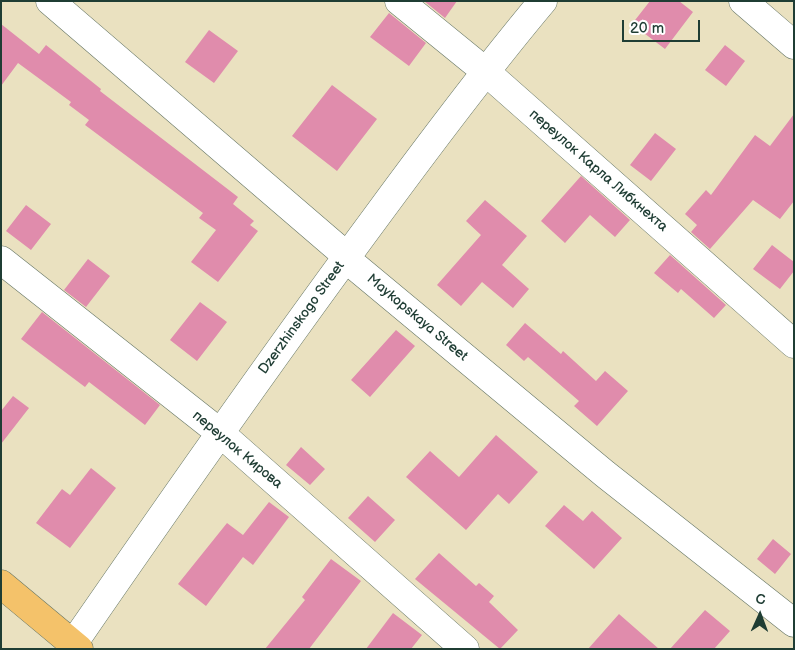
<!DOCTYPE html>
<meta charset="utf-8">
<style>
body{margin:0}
#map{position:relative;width:795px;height:650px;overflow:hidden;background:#eae1c0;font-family:"Balsamiq Sans",sans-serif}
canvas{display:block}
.frame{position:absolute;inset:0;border:2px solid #1f3d34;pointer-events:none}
.north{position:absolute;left:735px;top:590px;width:50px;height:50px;-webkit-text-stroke:4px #fff;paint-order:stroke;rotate:2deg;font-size:14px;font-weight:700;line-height:20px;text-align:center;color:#1f3d34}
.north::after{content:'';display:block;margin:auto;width:18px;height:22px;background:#1f3d34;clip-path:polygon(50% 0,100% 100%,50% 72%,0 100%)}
.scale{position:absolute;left:622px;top:20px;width:78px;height:22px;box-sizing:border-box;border:2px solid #1f3d34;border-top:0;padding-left:6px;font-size:15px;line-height:18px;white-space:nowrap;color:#1f3d34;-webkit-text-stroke:4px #fff;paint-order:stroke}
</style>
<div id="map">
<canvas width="795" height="650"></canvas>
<div class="frame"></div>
<div class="north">С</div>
<div class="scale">20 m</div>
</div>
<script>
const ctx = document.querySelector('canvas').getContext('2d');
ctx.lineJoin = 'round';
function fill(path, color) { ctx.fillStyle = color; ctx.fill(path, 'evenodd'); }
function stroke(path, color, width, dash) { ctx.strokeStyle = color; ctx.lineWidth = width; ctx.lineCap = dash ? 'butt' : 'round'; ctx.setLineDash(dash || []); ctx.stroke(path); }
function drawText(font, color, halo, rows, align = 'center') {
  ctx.font = font + ' "Balsamiq Sans",sans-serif'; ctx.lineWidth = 4.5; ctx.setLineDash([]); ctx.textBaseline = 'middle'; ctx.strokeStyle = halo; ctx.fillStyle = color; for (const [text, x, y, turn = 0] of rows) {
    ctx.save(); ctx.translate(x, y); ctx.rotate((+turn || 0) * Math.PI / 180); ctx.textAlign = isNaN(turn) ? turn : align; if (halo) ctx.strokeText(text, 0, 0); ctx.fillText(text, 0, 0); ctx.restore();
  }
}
fill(new Path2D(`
 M424,1H457L445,18Z
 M650,1H679L693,12L665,49L632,24Z
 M389,13L426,43L409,66L370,37Z
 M1,24L39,54L46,45L101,89L100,91L238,197L233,204L254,221L250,225L258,231L218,282L191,262L216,230L199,218L203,213L85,125L89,120L69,105L71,102L18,63L1,86Z
 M209,30L238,51L214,83L185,62Z
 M725,45L745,61L726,86L705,70Z
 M332,85L377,119L337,171L292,136Z
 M794,114V201L780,219L753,200L710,249L691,232L697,225L685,214L706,190L711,195L755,135L770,146Z
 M655,133L676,149L651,181L630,165Z
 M581,176L630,220L615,237L590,215L565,243L541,221Z
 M485,200L527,236L502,265L529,289L513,308L482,282L461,306L437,285L481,235L466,221Z
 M26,205L51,224L31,250L6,231Z
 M772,245L794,262V271L780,289L753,269Z
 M670,255L726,305L714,318L681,289L678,293L654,273Z
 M88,259L110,276L86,307L64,290Z
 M200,302L227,322L197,361L170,340Z
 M42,312L160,405L145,425L89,382L85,387L21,339Z
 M525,323L561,354L563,351L596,381L605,371L628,391L597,426L574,406L579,401L528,357L524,361L506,345Z
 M396,330L415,346L370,397L351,380Z
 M13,396L29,408L1,444V411Z
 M496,435L538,472L509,504L498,494L466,530L406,477L430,451L459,477Z
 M301,447L325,469L310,485L286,465Z
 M91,468L116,488L70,548L36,523L62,489L70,495Z
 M368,496L395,520L375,542L348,518Z
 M269,502L289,517L253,565L243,557L206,606L178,584L227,523L243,535Z
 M564,505L583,521L592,511L622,538L594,569L545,526Z
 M773,539L791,554L775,574L757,559Z
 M439,553L476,586L479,583L494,596L489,602L518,630L500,649L415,579Z
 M331,559L361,581L309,649H265L305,600L302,597Z
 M705,610L730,631L714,649H670Z
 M393,613L422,635L411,649H366Z
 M619,614L659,649H588Z`), '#e08cac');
const minor = new Path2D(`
 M50,1L341,251L345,258L605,474L794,623
 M399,1L485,71L794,344
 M743,1L794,45
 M1,260L219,432L465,649
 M73,644C173,499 274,355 379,213C432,141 485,70 543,1`);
const major = new Path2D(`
 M1,584L79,649`);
stroke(minor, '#667665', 29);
stroke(major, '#667665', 29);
stroke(minor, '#fff', 28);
stroke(major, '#f4c26a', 28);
drawText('14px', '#1f3d34', '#fff', [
 ["переулок Карла Либкнехта",598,171,41],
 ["Dzerzhinskogo Street",302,318,-54],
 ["Maykopskaya Street",417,318,40],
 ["переулок Кирова",237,450,40]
]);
</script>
